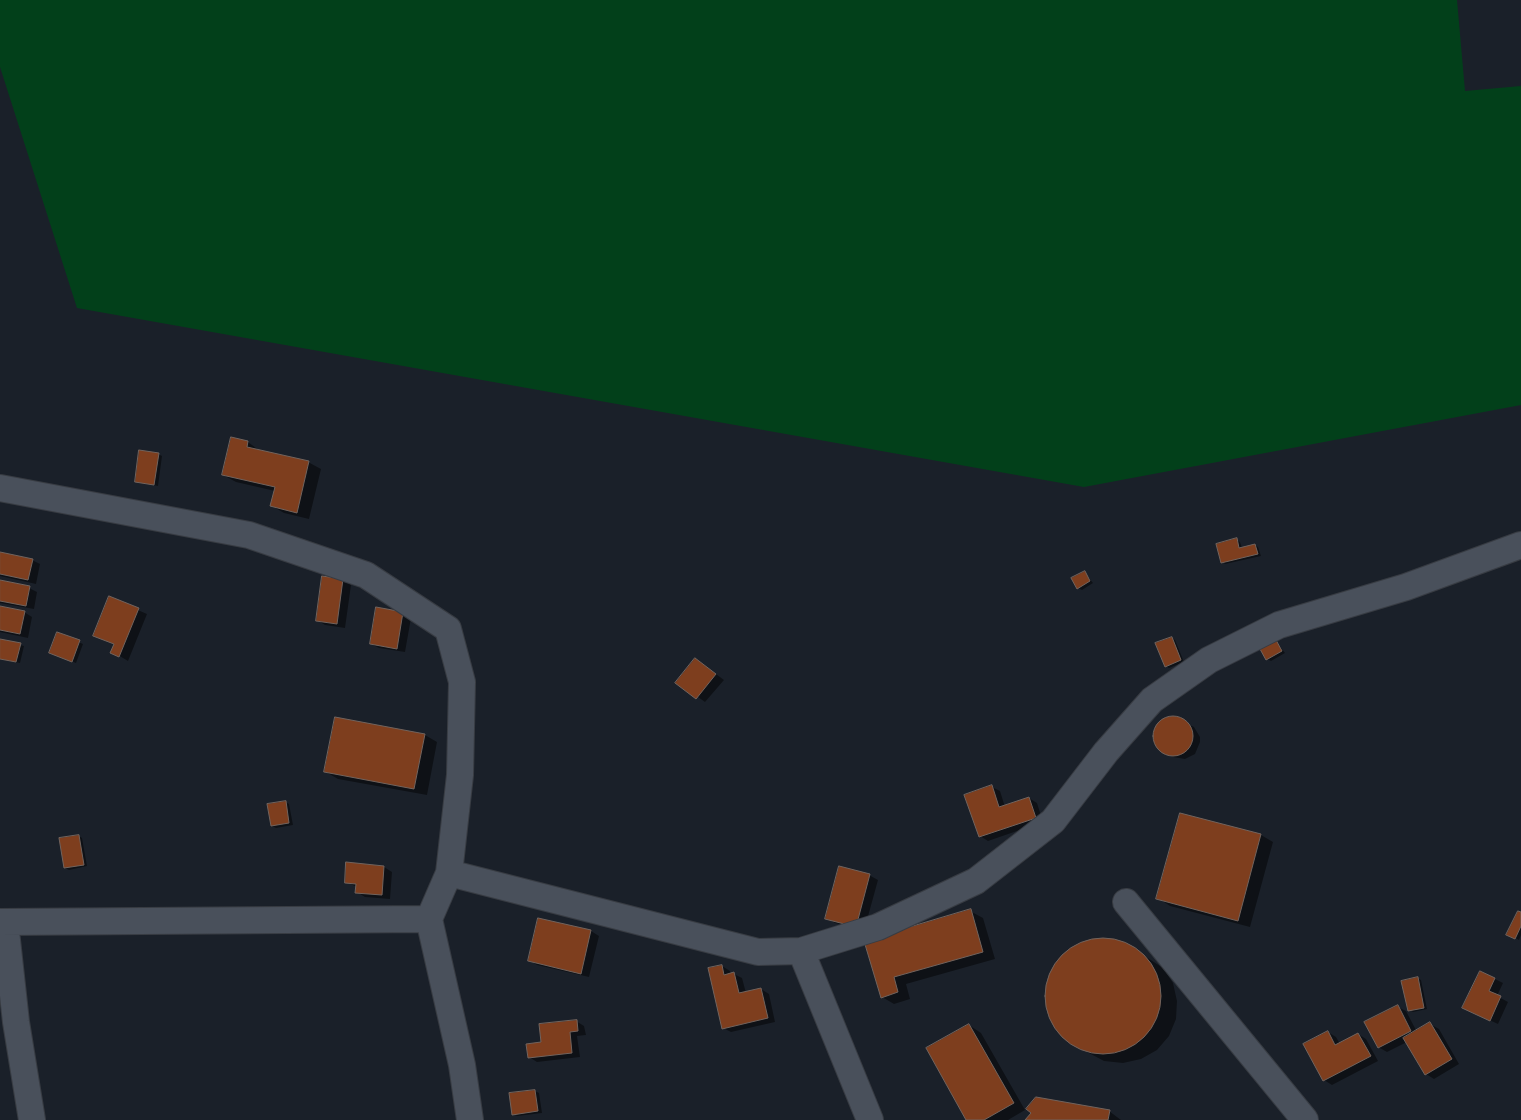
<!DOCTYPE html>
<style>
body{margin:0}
canvas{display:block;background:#1a2029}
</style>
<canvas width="1521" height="1120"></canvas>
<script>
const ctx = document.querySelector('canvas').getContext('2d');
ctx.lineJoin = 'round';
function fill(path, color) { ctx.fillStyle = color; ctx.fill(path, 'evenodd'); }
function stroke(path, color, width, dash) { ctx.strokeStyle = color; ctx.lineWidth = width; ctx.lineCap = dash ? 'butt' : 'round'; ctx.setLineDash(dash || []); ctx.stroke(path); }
fill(new Path2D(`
 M0,0H1457L1465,91L1521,86V405L1084,487L77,308L0,67Z`), '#02401a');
fill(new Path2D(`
 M232,439L248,442L260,451L308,462L321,469L309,519L284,513L272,506L275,491L236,482L223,475Z
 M158,454L162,456L158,486L136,481Z
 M1237,540L1240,542L1242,548L1255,545L1258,547L1261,556L1225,564L1222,562Z
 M0,553L32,560L40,564L36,584L0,576Z
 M1084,572L1093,583L1082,590L1078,588Z
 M343,580L351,585L345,628L325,625L317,620Z
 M0,582L29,588L37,592L34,609L0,603Z
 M110,598L147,614L128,661L118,655L115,645L95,635Z
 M0,607L24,612L32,617L28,638L0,632Z
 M403,613L411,618L405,652L379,648L371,644Z
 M58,633L83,644L76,663L54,654Z
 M1172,638L1175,640L1184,662L1169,668L1166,666Z
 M0,640L24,646L20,663L0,659Z
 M1276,641L1285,653L1271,661L1267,659Z
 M696,659L724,680L705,702L677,682Z
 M1174,717L1194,727L1200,737V742L1195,754L1185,759L1173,757L1164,752L1159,748L1154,737L1155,731L1162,721Z
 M425,735L437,742L427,795L338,779L326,772Z
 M992,787L1000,791L1005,807L1029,798L1037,803L1043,822L988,841L980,836Z
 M286,802L289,804L293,825L276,828L272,826Z
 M1261,835L1273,842L1250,927L1170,906L1158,898Z
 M79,836L82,838L87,866L69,870L65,868Z
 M348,864L384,867L392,872L390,899L365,897L357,892V887L346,882Z
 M869,875L878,880L864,931L835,923L827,918Z
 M970,911L983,918L995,959L906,984L910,999L894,1004L882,997L866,941Z
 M1521,913V935L1519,940L1508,934Z
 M539,919L591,931L599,936L589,977L537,965L529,960Z
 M1094,940H1114L1131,947L1163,968L1173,983L1177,1001L1176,1019L1169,1036L1157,1050L1141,1059L1123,1063L1104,1061L1087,1052L1070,1042L1056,1029L1049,1012L1047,993L1051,974L1061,958L1076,946Z
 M722,966L730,971L731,974H734L742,978L746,993L761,989L769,994L775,1022L731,1032L723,1028Z
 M1417,978L1421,980L1427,1009L1413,1012L1409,1010Z
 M1495,979L1503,983L1497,996L1508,1002L1498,1024L1472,1012Z
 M1398,1007L1406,1011L1417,1032L1430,1024L1439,1029L1459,1064L1434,1079L1426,1074L1407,1042L1387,1052L1378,1047Z
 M576,1021L584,1026L586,1035L577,1036L580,1057L537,1062L529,1057L542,1043Z
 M969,1025L981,1033L1025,1110L1008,1120H968Z
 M1328,1032L1336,1037L1340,1044L1358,1034L1366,1039L1378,1061L1332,1085L1324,1080Z
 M535,1091L539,1093L542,1113L517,1116L513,1114L511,1094Z
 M1109,1111L1121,1120H1027Z`), '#0007');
const building = new Path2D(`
 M231,437L248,441L247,447L309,461L297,513L270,506L275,487L222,475Z
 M139,450L159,453L154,485L135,482Z
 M1237,538L1239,548L1255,544L1258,554L1221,563L1216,544Z
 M0,552L33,559L28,580L0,574Z
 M1085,571L1090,581L1077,589L1071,578Z
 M322,576L343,579L337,624L316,621Z
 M0,580L30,586L26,606L0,601Z
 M109,596L139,608L119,657L110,653L114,644L93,636Z
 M0,606L25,611L20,634L0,630Z
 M376,607L403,612L397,649L370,644Z
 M57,632L80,640L72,662L49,653Z
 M1172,637L1181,660L1165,667L1155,643Z
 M0,639L21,643L16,662L0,659Z
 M1276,640L1282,651L1266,660L1260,649Z
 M695,658L716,674L696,699L675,683Z
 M1153 736a20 20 0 1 1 40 0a20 20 0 1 1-40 0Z
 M335,717L425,734L414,789L324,772Z
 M992,785L999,807L1029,797L1036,818L979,837L964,795Z
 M286,801L289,823L271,826L267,804Z
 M1180,813L1261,834L1238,921L1156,899Z
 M79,835L84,865L64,868L59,838Z
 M346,862L384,866L382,895L355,893L356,884L345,883Z
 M839,866L870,874L856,927L825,919Z
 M971,909L983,952L894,977L898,992L881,998L864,941Z
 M1518,911L1521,912V926L1515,939L1506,935Z
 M538,918L591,930L581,974L528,961Z
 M1045 996a58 58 0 1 1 116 0a58 58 0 1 1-116 0Z
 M722,965L724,975L734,972L739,993L761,988L768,1018L722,1029L708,968Z
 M1480,971L1495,978L1489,991L1501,996L1490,1021L1462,1008Z
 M1418,977L1424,1008L1408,1011L1401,981Z
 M1398,1005L1411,1031L1378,1048L1364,1022Z
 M577,1020L578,1031L570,1032L572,1053L528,1058L526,1044L541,1042L539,1024Z
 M1430,1022L1452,1059L1425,1075L1403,1038Z
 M969,1024L1014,1103L984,1120H966L926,1048Z
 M1328,1031L1335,1045L1358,1033L1371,1056L1323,1081L1303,1044Z
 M535,1090L538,1111L512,1115L509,1093Z
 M1036,1097L1110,1110L1108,1120H1025L1031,1113L1026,1109Z`);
fill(building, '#7e3e1e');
stroke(building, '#71635d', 1);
const minor = new Path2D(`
 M0,488L249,535L366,575L448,629L462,682L460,775L449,873L429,919L462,1065L470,1120
 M449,873L758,952L801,951L878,927L976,881L1053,821L1106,752L1152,700L1209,660L1279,625L1406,587L1521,545
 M1126,902L1305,1120
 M0,922L429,919
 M5,922L16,1022L32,1120
 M801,951L870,1120`);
stroke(minor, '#383c43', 28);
stroke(minor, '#49505b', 26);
</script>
